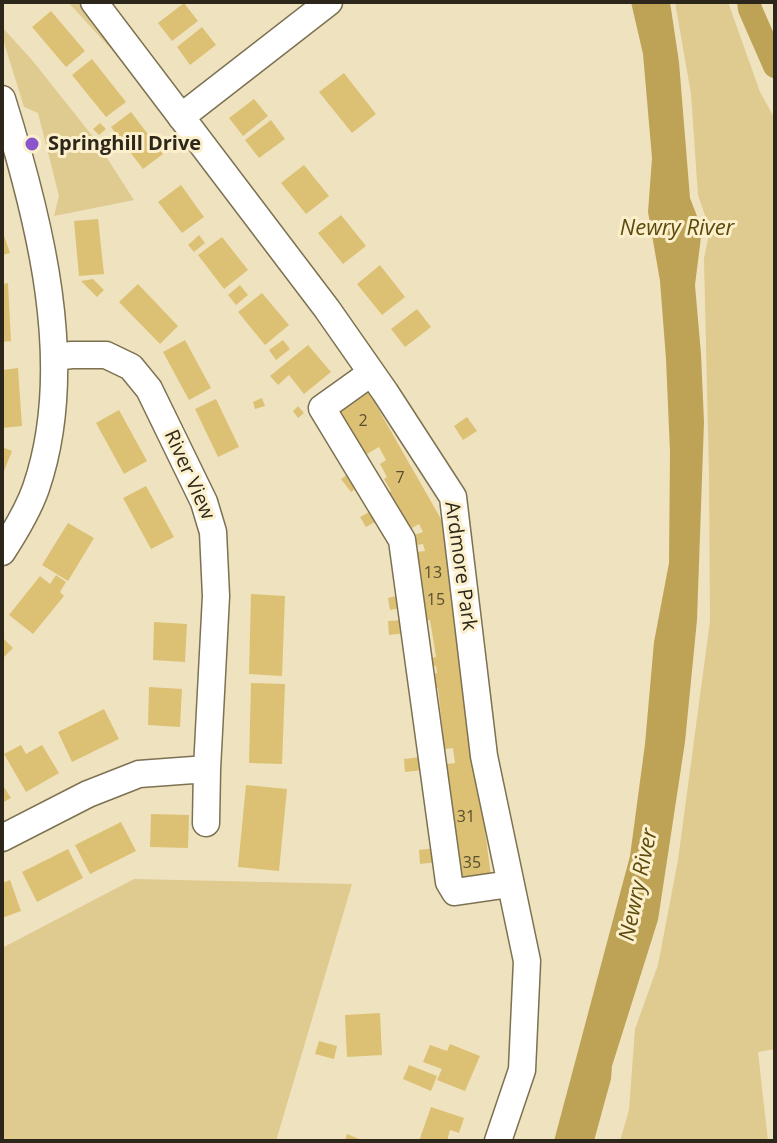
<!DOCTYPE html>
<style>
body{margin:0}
#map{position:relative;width:777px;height:1143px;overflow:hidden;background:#efe2bf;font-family:"Open Sans",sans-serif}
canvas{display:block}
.frame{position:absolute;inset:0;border:4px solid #2c271a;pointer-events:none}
</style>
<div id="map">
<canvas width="777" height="1143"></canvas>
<div class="frame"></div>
</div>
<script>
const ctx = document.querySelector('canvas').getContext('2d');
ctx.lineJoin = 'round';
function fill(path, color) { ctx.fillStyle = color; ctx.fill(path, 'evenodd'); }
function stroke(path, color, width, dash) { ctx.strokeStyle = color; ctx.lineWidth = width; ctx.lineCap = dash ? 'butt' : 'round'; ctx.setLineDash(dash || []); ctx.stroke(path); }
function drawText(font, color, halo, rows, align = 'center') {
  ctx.font = font + ' "Open Sans",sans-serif'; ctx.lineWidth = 6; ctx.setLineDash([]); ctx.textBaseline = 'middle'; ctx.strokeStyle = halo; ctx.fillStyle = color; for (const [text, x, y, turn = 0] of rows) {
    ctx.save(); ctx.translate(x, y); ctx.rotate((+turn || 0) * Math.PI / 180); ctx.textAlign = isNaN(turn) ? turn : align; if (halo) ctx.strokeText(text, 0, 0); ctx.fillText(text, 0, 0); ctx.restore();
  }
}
fill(new Path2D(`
 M68,2H79L123,62Z
 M675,2H728L760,92L775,119V1049L758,1052L768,1141H620L629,1110L635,1029L658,965L678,860L710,621L709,475L704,258L710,230L698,195L691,94Z
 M2,27L32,60L94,138L134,200L54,216L59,196L38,113L24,107L2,36Z
 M134,879L352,884L276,1141H2V948Z`), '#dfca8f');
fill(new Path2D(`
 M631,2H670L679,62L690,198L702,229L695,285L701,354L704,422L697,620L685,742L658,920L612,1066L611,1079L594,1141H554L630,856L645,744L654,642L669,563L670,452L666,359L660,281L648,212L652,158L643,54Z`), '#bea357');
stroke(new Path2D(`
 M749,2L750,9L775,66`), '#bea357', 24);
fill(new Path2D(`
 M184,3L198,21L172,41L158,23Z
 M51,11L85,51L66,67L32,27Z
 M202,27L216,45L190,65L177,47Z
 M92,59L126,102L106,117L72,75Z
 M344,73L376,114L352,133L319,92Z
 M254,99L268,116L243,136L229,118Z
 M131,112L163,154L143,169L111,127Z
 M271,120L285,139L259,158L245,140Z
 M100,123L106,129L99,135L93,129Z
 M304,165L329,196L306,214L281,183Z
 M181,185L204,217L182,233L158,202Z
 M341,215L366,246L343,264L318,233Z
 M98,219L104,274L79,276L74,221Z
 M2,230L10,253L2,255Z
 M199,235L205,243L194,252L188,245Z
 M222,237L248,270L224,289L198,255Z
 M380,265L405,297L382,315L357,284Z
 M93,279L104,290L97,297L81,281Z
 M8,283L11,341L2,342V284Z
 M138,284L178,326L160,344L119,302Z
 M240,285L248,295L236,305L228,295Z
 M262,293L289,325L265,345L238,312Z
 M417,309L431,327L405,347L391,329Z
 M185,340L211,388L189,400L163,352Z
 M283,340L290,349L276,360L269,350Z
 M308,345L331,372L304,394L289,375L278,385L270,376Z
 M18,368L22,426L2,428V370Z
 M368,391L445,526L492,884L457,888L440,765L455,763L453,748L438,750L435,735L443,734L438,688L429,689L427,674L437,673L436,666L425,667L424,659L436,657L430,620L420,621L409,553L425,551L423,544L410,546L408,537L423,532L419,524L405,532L384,495L391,491L384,479L387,477L380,464L386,460L379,447L362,457L335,410Z
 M262,398L265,406L255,409L253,402Z
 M216,399L239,447L218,457L195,409Z
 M298,406L304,413L298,418L293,411Z
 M119,410L147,461L124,474L96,423Z
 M467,417L477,431L463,440L454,426Z
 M2,447L12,451L2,476Z
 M349,473L359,486L351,492L341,479Z
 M146,486L174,537L151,549L123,498Z
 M371,511L377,521L366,527L360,517Z
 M68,523L94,538L68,581L42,565Z
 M56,575L66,582L60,592L64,596L33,634L9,615L40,576L50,584Z
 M251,594L285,596L282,676L249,674Z
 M403,594L406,607L390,610L388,598Z
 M405,620L407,633L389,635L388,621Z
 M154,622L187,624L185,662L153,660Z
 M2,637L13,648L2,659Z
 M251,683L285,684L282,764L249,763Z
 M149,687L182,689L180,727L148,725Z
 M104,709L119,739L72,762L58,732Z
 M21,745L26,754L42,745L59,773L26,792L4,754Z
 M421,757L423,770L405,772L404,759Z
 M2,784L11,798L2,803Z
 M246,785L287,789L279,871L238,867Z
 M151,814L189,815L188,848L150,847Z
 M121,822L136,851L90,874L75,845Z
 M436,848L437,862L420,864L419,850Z
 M68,849L83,878L37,902L22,872Z
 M10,880L21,911L2,918V883Z
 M380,1013L382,1055L347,1057L345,1015Z
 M319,1041L337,1046L334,1059L315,1054Z
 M450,1044L480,1056L465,1091L437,1080L442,1069L423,1062L430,1045L447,1051Z
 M409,1065L437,1076L431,1091L403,1079Z
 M431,1107L464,1118L459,1133L450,1130L447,1141H419Z
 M347,1134L364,1141H345Z`), '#dcc174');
const minor = new Path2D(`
 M94,2L327,309L385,392L453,497L484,756L527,961L522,1070L498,1141
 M2,99C39,217 78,366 36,488C28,511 15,532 2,552
 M181,117L329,2
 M54,357L72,355H106L131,367L149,389L204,502L213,532L216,596L207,769L206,823
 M371,373L322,408L402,540L449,882L455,892L510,884
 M2,838L88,794L139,774L207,769`);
stroke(minor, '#7c7151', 29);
stroke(minor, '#fff', 26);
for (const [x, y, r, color] of [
 [32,144,8,"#8955cd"]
]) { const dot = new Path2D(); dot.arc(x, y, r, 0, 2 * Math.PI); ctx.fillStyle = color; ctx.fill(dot); stroke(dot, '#fcf0cc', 3); }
drawText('16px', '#584e30', null, [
 ["2",363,421],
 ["7",400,478],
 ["13",433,573],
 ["15",436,600],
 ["31",466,817],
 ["35",472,863]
]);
drawText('bold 20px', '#2c271a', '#fcf0cc', [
 ["Springhill Drive",48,144]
], 'left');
drawText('20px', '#2c271a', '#fcf0cc', [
 ["River View",189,475,66],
 ["Ardmore Park",460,566,82]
]);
drawText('italic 22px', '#5d4a0d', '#fcf0cc', [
 ["Newry River",677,229],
 ["Newry River",639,885,-78]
]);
</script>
